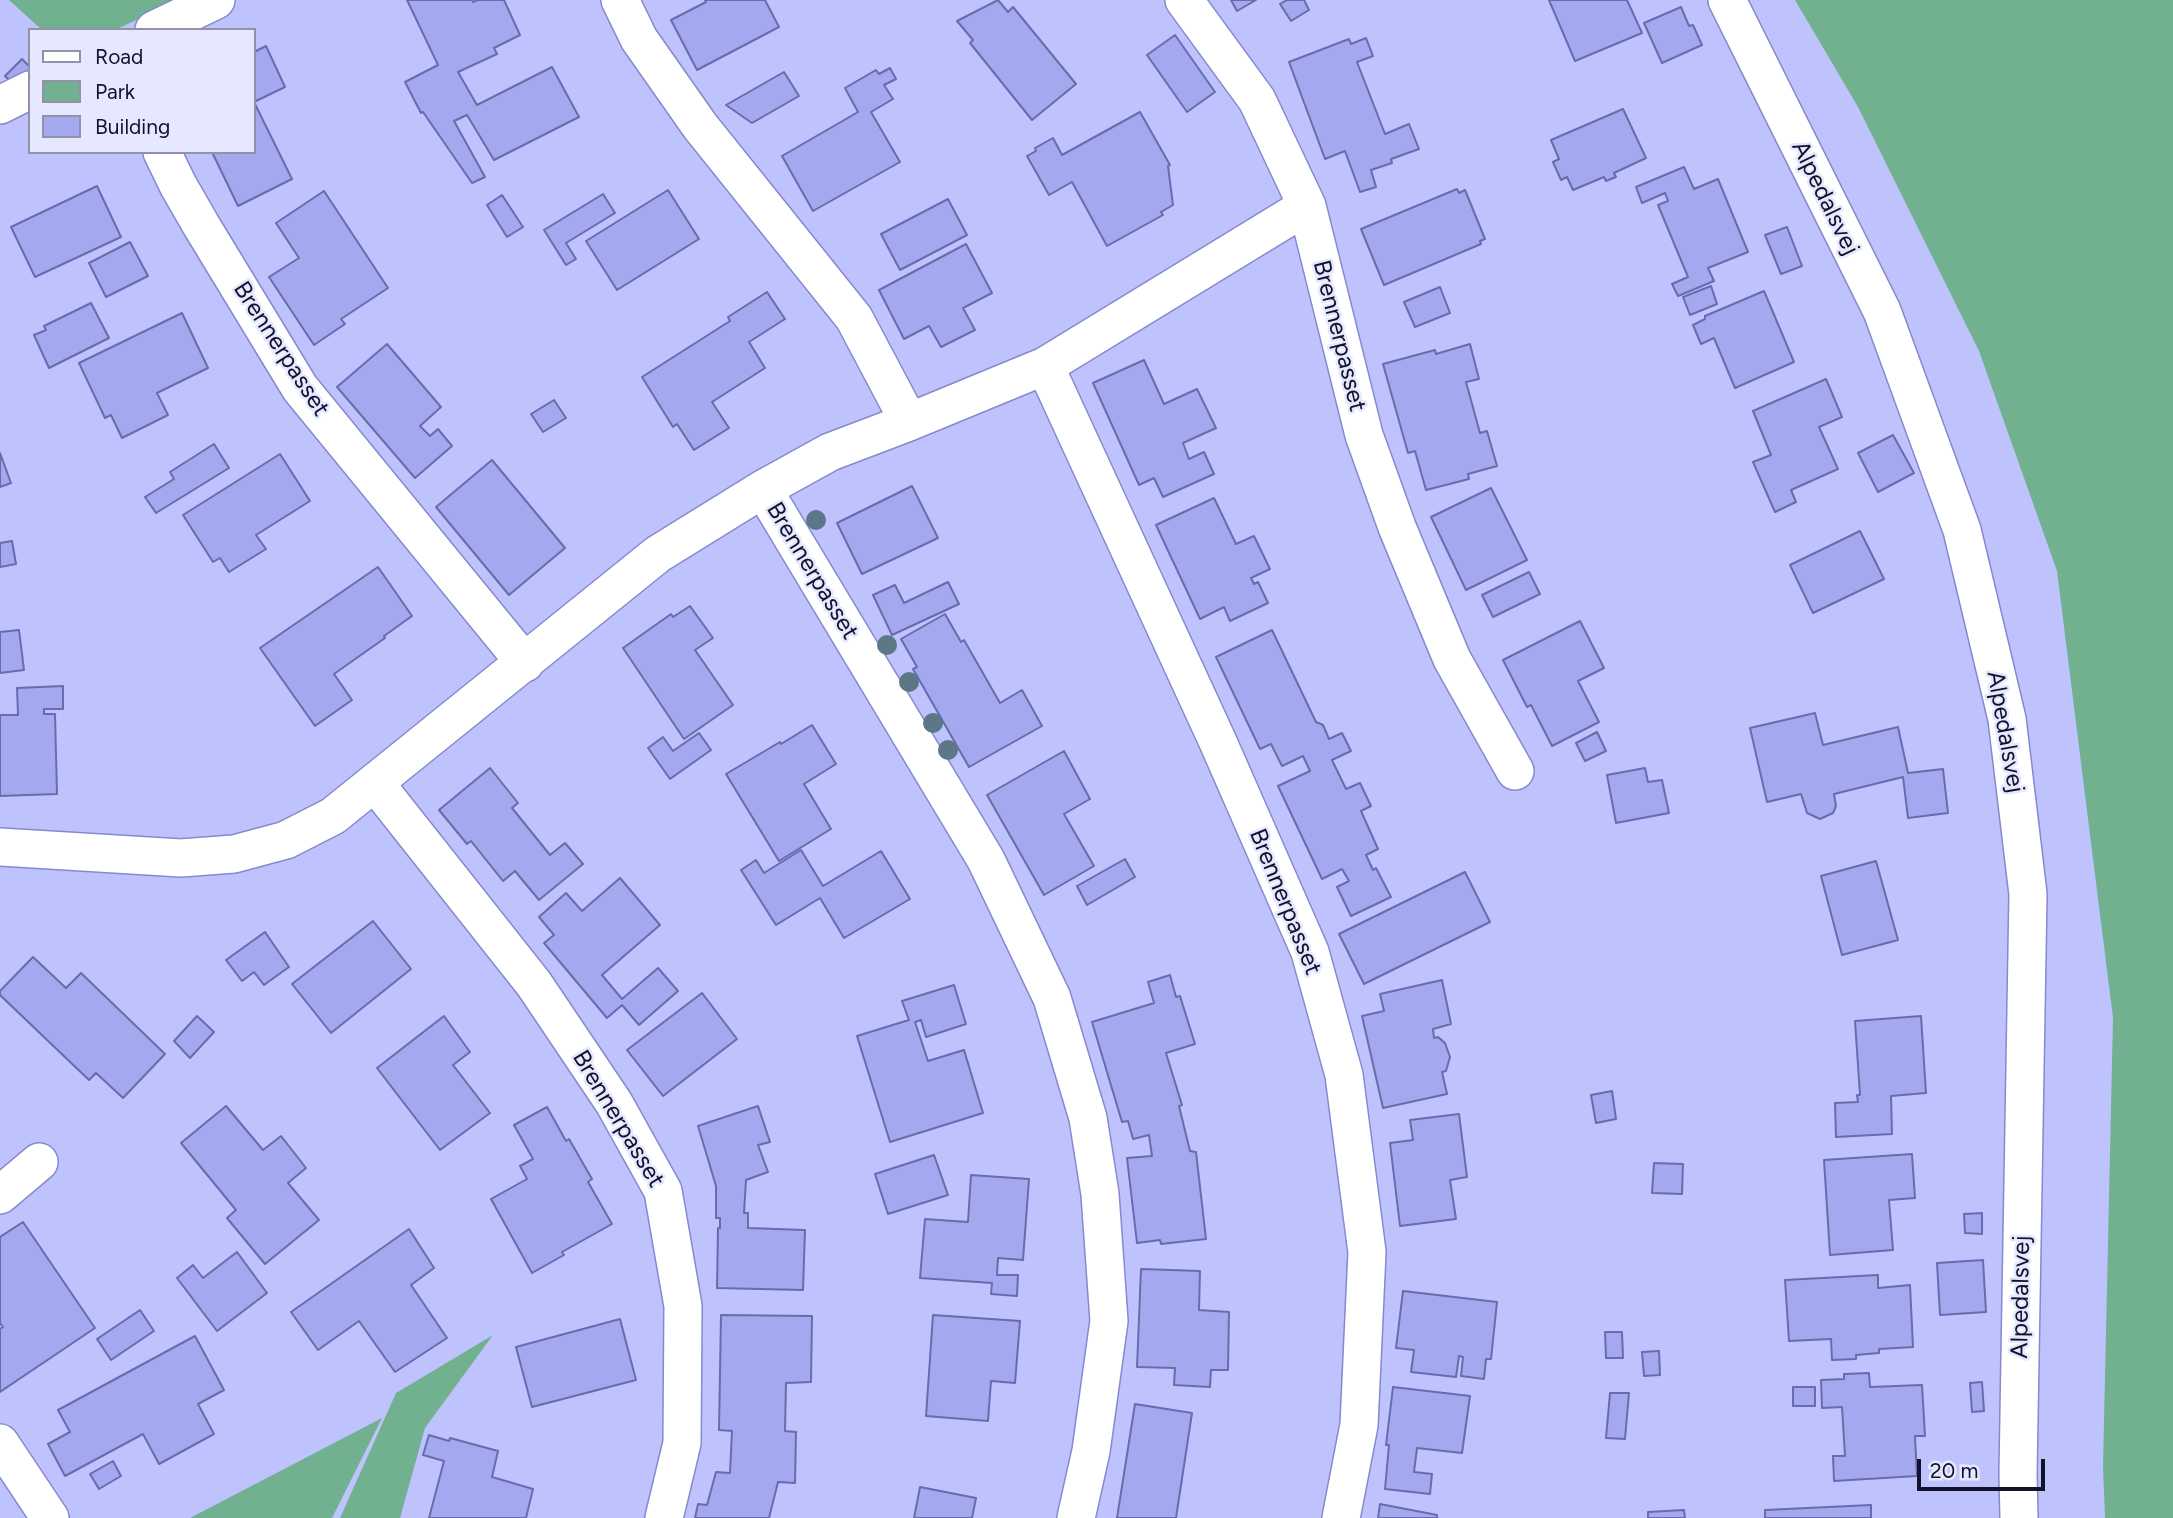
<!DOCTYPE html>
<style>
body{margin:0}
#map{position:relative;width:2173px;height:1518px;overflow:hidden;background:#bfc3fd;font-family:Figtree,sans-serif}
canvas{display:block}
.legend{position:absolute;left:28px;top:28px;width:228px;height:126px;box-sizing:border-box;background:#e5e8fe;border:2px solid #9192aa;margin:0;padding:9px 12px;list-style:none;font-size:21px;color:#12122b}
.legend li{display:flex;align-items:center;gap:14px;height:35px}
.legend b{width:35px;border:2px solid #9192aa}
.scale{position:absolute;left:1917px;top:1459px;width:128px;height:32px;box-sizing:border-box;border:4px solid #12122b;border-top:0;padding-left:9px;font-size:21px;line-height:24px;white-space:nowrap;color:#12122b;-webkit-text-stroke:5px #e5e8fe;paint-order:stroke}
</style>
<div id="map">
<canvas width="2173" height="1518"></canvas>
<ul class="legend">
<li><b style="height:9px;background:#fff"></b>Road</li>
<li><b style="height:19px;background:#72b190"></b>Park</li>
<li><b style="height:19px;background:#a3a8ef"></b>Building</li>
</ul>
<div class="scale">20 m</div>
</div>
<script>
const ctx = document.querySelector('canvas').getContext('2d');
ctx.lineJoin = 'round';
function fill(path, color) { ctx.fillStyle = color; ctx.fill(path, 'evenodd'); }
function stroke(path, color, width, dash) { ctx.strokeStyle = color; ctx.lineWidth = width; ctx.lineCap = dash ? 'butt' : 'round'; ctx.setLineDash(dash || []); ctx.stroke(path); }
function drawText(font, color, halo, rows, align = 'center') {
  ctx.font = font + ' Figtree,sans-serif'; ctx.lineWidth = 5; ctx.setLineDash([]); ctx.textBaseline = 'middle'; ctx.strokeStyle = halo; ctx.fillStyle = color; for (const [text, x, y, turn = 0] of rows) {
    ctx.save(); ctx.translate(x, y); ctx.rotate((+turn || 0) * Math.PI / 180); ctx.textAlign = isNaN(turn) ? turn : align; if (halo) ctx.strokeText(text, 0, 0); ctx.fillText(text, 0, 0); ctx.restore();
  }
}
fill(new Path2D(`
 M9,0H179L115,30H42Z
 M1795,0H2173V1518H2105L2103,1466L2113,1018L2057,571L1979,351L1858,107Z
 M493,1335L425,1428L400,1518H340L396,1393Z
 M382,1418L332,1518H190Z`), '#72b190');
const building = new Path2D(`
 M407,0H472L473,2L478,0H504L520,35L494,48L497,54L458,72L477,105L552,67L579,117L494,160L467,115L454,121L485,177L472,183L423,112L421,113L405,82L438,65Z
 M705,0H765L779,27L697,70L671,20L706,2Z
 M998,0L1008,12L1013,7L1076,84L1032,120L970,43L973,40L957,21Z
 M1231,0H1256L1237,11Z
 M1287,0H1304L1309,10L1291,21L1280,4Z
 M1549,0H1627L1642,33L1575,61Z
 M1681,7L1689,26L1693,25L1702,45L1662,63L1644,23Z
 M1175,35L1215,92L1187,112L1147,55Z
 M1366,38L1373,56L1357,62L1385,134L1409,124L1419,149L1391,159L1392,163L1371,170L1376,187L1360,192L1345,151L1325,159L1289,62L1349,39L1351,44Z
 M266,46L285,87L254,102L292,179L238,206L212,152H254V52Z
 M22,59L30,67V76L17,88L5,76Z
 M890,68L896,79L884,85L893,99L871,112L900,162L813,211L782,156L858,112L845,88L876,70L879,74Z
 M784,72L799,96L752,123L726,105Z
 M1623,109L1646,158L1614,173L1616,177L1606,181L1604,177L1573,190L1567,177L1561,180L1553,162L1559,159L1551,140Z
 M1140,112L1170,165L1168,166L1173,205L1161,212L1163,215L1107,246L1072,182L1049,195L1027,156L1036,151L1035,148L1053,138L1062,155Z
 M1684,167L1694,189L1718,179L1748,252L1708,268L1714,281L1678,296L1672,284L1688,277L1658,205L1668,201L1665,193L1642,203L1636,187Z
 M97,186L121,237L35,277L11,227Z
 M1457,189L1459,193L1465,190L1485,239L1480,241L1481,244L1384,285L1361,229Z
 M668,190L699,239L617,290L586,241Z
 M324,191L388,288L341,319L345,324L314,345L269,277L299,258L276,223Z
 M603,194L615,213L566,243L576,259L566,265L544,230Z
 M502,195L523,227L507,237L487,205Z
 M948,199L967,235L900,270L881,234Z
 M1787,227L1802,266L1781,274L1765,235Z
 M130,242L148,276L106,297L89,263Z
 M966,244L992,293L963,308L975,330L941,347L929,326L904,339L879,290Z
 M1711,286L1717,304L1690,315L1683,297Z
 M1440,287L1450,313L1415,327L1404,302Z
 M1764,291L1794,362L1735,388L1714,338L1701,344L1693,325L1705,319V316Z
 M767,292L785,319L749,342L765,368L712,402L729,428L694,450L677,424L673,427L642,377L730,321L728,317Z
 M91,303L109,338L49,368L34,335L46,330L44,326Z
 M182,313L208,368L157,393L168,415L122,438L111,415L105,418L79,363Z
 M387,344L441,407L420,426L430,436L438,429L452,446L415,478L337,387Z
 M1470,344L1479,379L1466,382L1480,433L1487,431L1497,466L1468,474L1469,479L1426,490L1415,451L1408,453L1383,364L1435,350L1436,354Z
 M1144,360L1164,404L1197,389L1216,428L1183,443L1189,459L1204,452L1214,474L1163,497L1154,478L1139,485L1093,383Z
 M1826,379L1842,417L1819,427L1838,469L1791,490L1796,502L1775,512L1753,462L1771,455L1753,411Z
 M554,400L566,418L543,432L531,414Z
 M1893,435L1914,473L1878,492L1858,453Z
 M214,444L229,468L156,513L145,497L174,479L170,472Z
 M0,453L11,483L0,487Z
 M280,454L310,501L256,535L266,549L229,572L220,558L213,562L183,515Z
 M492,460L565,548L509,595L436,507Z
 M912,486L938,538L862,574L837,523Z
 M1491,488L1527,560L1466,590L1431,517Z
 M1214,498L1236,544L1254,536L1270,569L1251,578L1254,584L1258,582L1268,603L1230,621L1224,607L1200,619L1156,525Z
 M1860,531L1884,579L1813,613L1790,565Z
 M12,541L16,564L0,567V543Z
 M378,567L412,616L384,636L385,638L334,674L352,700L315,726L260,648Z
 M1529,572L1540,594L1493,617L1482,595Z
 M948,582L959,604L892,635L873,595L895,585L904,603Z
 M690,606L713,638L695,650L733,705L684,739L623,648L671,614L673,617Z
 M945,614L961,642L964,640L1000,703L1022,690L1042,726L969,767L913,669L917,667L901,639Z
 M1580,621L1604,668L1578,681L1599,722L1552,746L1531,705L1527,707L1503,660Z
 M19,630L24,670L0,673V632Z
 M1272,630L1316,722L1323,725L1329,739L1342,733L1351,751L1332,760L1346,789L1360,783L1371,806L1361,811L1378,849L1366,855L1373,870L1376,868L1391,897L1351,916L1337,887L1349,881L1342,869L1322,879L1278,786L1310,771L1303,756L1282,766L1271,744L1260,749L1216,657Z
 M63,686V709H44V714H55L57,794L0,796V715H18L17,688Z
 M1815,713L1823,745L1898,727L1908,773L1943,769L1948,813L1908,818L1903,777L1834,794L1836,806L1833,813L1820,819L1807,813L1801,794L1767,802L1750,728Z
 M812,725L836,764L804,784L831,829L779,861L726,774L780,742L781,744Z
 M1597,732L1606,751L1585,761L1576,743Z
 M699,733L711,750L670,779L648,748L663,737L673,751Z
 M1064,751L1090,799L1064,814L1094,866L1044,895L987,795Z
 M490,768L518,803L512,808L550,855L565,843L583,864L539,900L515,871L503,881L471,841L467,844L439,810Z
 M1645,768L1648,782L1662,780L1669,813L1616,823L1607,775Z
 M801,850L823,886L881,851L910,899L844,938L820,898L776,925L741,870L756,860L764,873Z
 M1125,859L1135,877L1087,905L1077,886Z
 M1876,861L1898,940L1842,955L1821,876Z
 M1465,872L1490,922L1364,984L1339,934Z
 M620,878L660,925L602,975L622,999L658,968L678,991L639,1025L622,1005L607,1018L544,943L554,935L539,917L566,893L582,911Z
 M373,921L411,969L331,1033L292,984Z
 M265,932L289,967L264,985L254,972L242,981L226,960Z
 M33,957L66,988L81,973L165,1054L123,1098L96,1073L89,1080L0,995V991Z
 M1170,975L1176,997L1180,996L1195,1044L1166,1053L1182,1105L1179,1106L1190,1151L1196,1152L1206,1239L1161,1244L1160,1240L1137,1243L1127,1158L1152,1156L1149,1135L1133,1139L1128,1121L1122,1122L1092,1022L1154,1003L1148,982Z
 M1442,980L1451,1024L1433,1029L1434,1038L1438,1037L1445,1043L1450,1057L1446,1071L1442,1072L1447,1094L1383,1108L1362,1016L1384,1011L1380,994Z
 M954,985L966,1024L926,1037L921,1020L915,1022L928,1061L964,1050L983,1113L890,1142L857,1036L909,1020L902,1001Z
 M702,993L737,1039L663,1096L627,1050Z
 M197,1016L214,1032L190,1058L174,1041Z
 M444,1016L470,1052L453,1065L490,1113L440,1150L377,1068Z
 M1921,1016L1926,1093L1891,1096L1892,1134L1836,1137L1835,1103L1858,1102L1857,1095H1860L1855,1021Z
 M1612,1091L1616,1119L1596,1123L1591,1095Z
 M226,1106L263,1150L281,1136L306,1168L288,1183L319,1220L265,1264L227,1218L236,1210L181,1143Z
 M758,1106L770,1142L758,1145L768,1172L746,1180L744,1213H748V1228L805,1230L803,1290L717,1288L718,1228H720V1218H716V1186L698,1126Z
 M547,1107L566,1141L569,1139L592,1179L588,1182L612,1224L562,1252L564,1255L532,1273L491,1199L527,1179L520,1166L533,1159L514,1125Z
 M1459,1114L1467,1177L1450,1180L1456,1219L1400,1226L1390,1143L1413,1140L1410,1120Z
 M1912,1154L1915,1198L1889,1200L1893,1250L1830,1255L1824,1160Z
 M934,1155L948,1195L888,1214L875,1174Z
 M1654,1163L1683,1164L1682,1194L1652,1193Z
 M971,1175L1029,1179L1023,1260L998,1258L997,1275H1018L1017,1296L991,1294L992,1283L920,1278L925,1219L968,1222Z
 M1982,1213V1234L1965,1233L1964,1214Z
 M23,1222L95,1328L0,1392V1329L3,1327L0,1323V1237Z
 M409,1229L434,1268L411,1285L447,1338L395,1372L359,1321L318,1350L291,1312Z
 M237,1252L267,1293L217,1331L177,1278L193,1265L203,1278Z
 M1983,1260L1986,1312L1940,1315L1937,1263Z
 M1141,1269L1200,1271L1199,1310L1229,1312L1228,1370H1211L1210,1387L1174,1385L1175,1368L1137,1367Z
 M1878,1275V1288L1910,1285L1913,1347L1879,1349V1353L1856,1355V1359L1832,1360L1831,1339L1789,1341L1785,1280Z
 M1403,1291L1497,1302L1491,1359H1486L1484,1379L1461,1376L1463,1357L1459,1356L1456,1377L1411,1372L1414,1350L1396,1348Z
 M140,1310L154,1331L111,1360L97,1339Z
 M721,1315L812,1316L811,1382L786,1383L785,1431L796,1432L795,1483L778,1482L769,1518H695L698,1504L707,1505L716,1472L730,1473L732,1431L719,1430Z
 M933,1315L1020,1321L1015,1383L991,1381L988,1421L926,1416Z
 M620,1319L636,1380L532,1407L516,1347Z
 M1605,1332H1622L1623,1358H1606Z
 M195,1336L224,1390L198,1404L214,1434L159,1464L143,1434L65,1476L48,1444L70,1432L58,1410Z
 M1659,1351L1660,1375L1644,1376L1642,1352Z
 M1869,1373L1870,1387L1922,1385L1925,1436H1915L1917,1476L1834,1481L1833,1456H1845L1842,1407L1822,1408L1821,1380L1844,1379V1374Z
 M1982,1382L1984,1411L1972,1412L1970,1383Z
 M1393,1387L1470,1396L1462,1453L1417,1448L1414,1472L1432,1474L1430,1494L1385,1489L1389,1445H1386Z
 M1793,1387H1815V1406H1793Z
 M1610,1393H1629L1625,1439L1606,1438Z
 M1135,1404L1192,1413L1176,1518H1117Z
 M429,1435L449,1441L450,1438L498,1451L492,1477L533,1489L526,1518H429L444,1461L423,1455Z
 M113,1461L121,1476L99,1489L90,1474Z
 M920,1487L976,1498L972,1518H914Z
 M1380,1504L1437,1515V1518H1378Z
 M1871,1505V1518H1765V1510Z
 M1684,1510L1685,1518H1648V1512Z`);
fill(building, '#a3a8ef');
stroke(building, '#686bad', 2);
const street = new Path2D(`
 M620,0L639,39L700,126L854,318L909,422
 M1184,0L1257,100L1307,206L1364,435L1397,527L1452,659L1515,771
 M1727,0L1882,311L1962,530L2007,719L2028,894L2018,1474L2019,1518
 M154,30L216,0
 M0,105L30,90
 M162,152L178,185L201,225L300,388L525,663
 M1045,366L1218,742L1310,952L1344,1075L1367,1252L1359,1425L1341,1518
 M763,489L986,860L1052,998L1088,1118L1100,1194L1109,1321L1091,1451L1076,1518
 M375,783L534,984L614,1103L663,1191L683,1306L682,1443L664,1518
 M0,847L181,858L234,854L286,840L333,816L658,554L763,489L830,452L909,422L1045,366L1307,206
 M0,1195L39,1162
 M0,1443L50,1518`);
stroke(street, '#8589cd', 40);
stroke(street, '#fff', 37);
ctx.fillStyle = '#5c7786';
for (const [x, y] of [
 [816,520],
 [887,645],
 [909,682],
 [933,723],
 [948,750]
]) { ctx.beginPath(); ctx.arc(x, y, 10, 0, 2 * Math.PI); ctx.fill(); }
drawText('24px', '#12122b', '#e5e8fe', [
 ["Alpedalsvej",1825,198,64],
 ["Brennerpasset",1339,336,76],
 ["Brennerpasset",281,349,57],
 ["Brennerpasset",812,571,59],
 ["Alpedalsvej",2005,732,80],
 ["Brennerpasset",1285,902,68],
 ["Brennerpasset",618,1119,59],
 ["Alpedalsvej",2021,1297,-89]
]);
</script>
